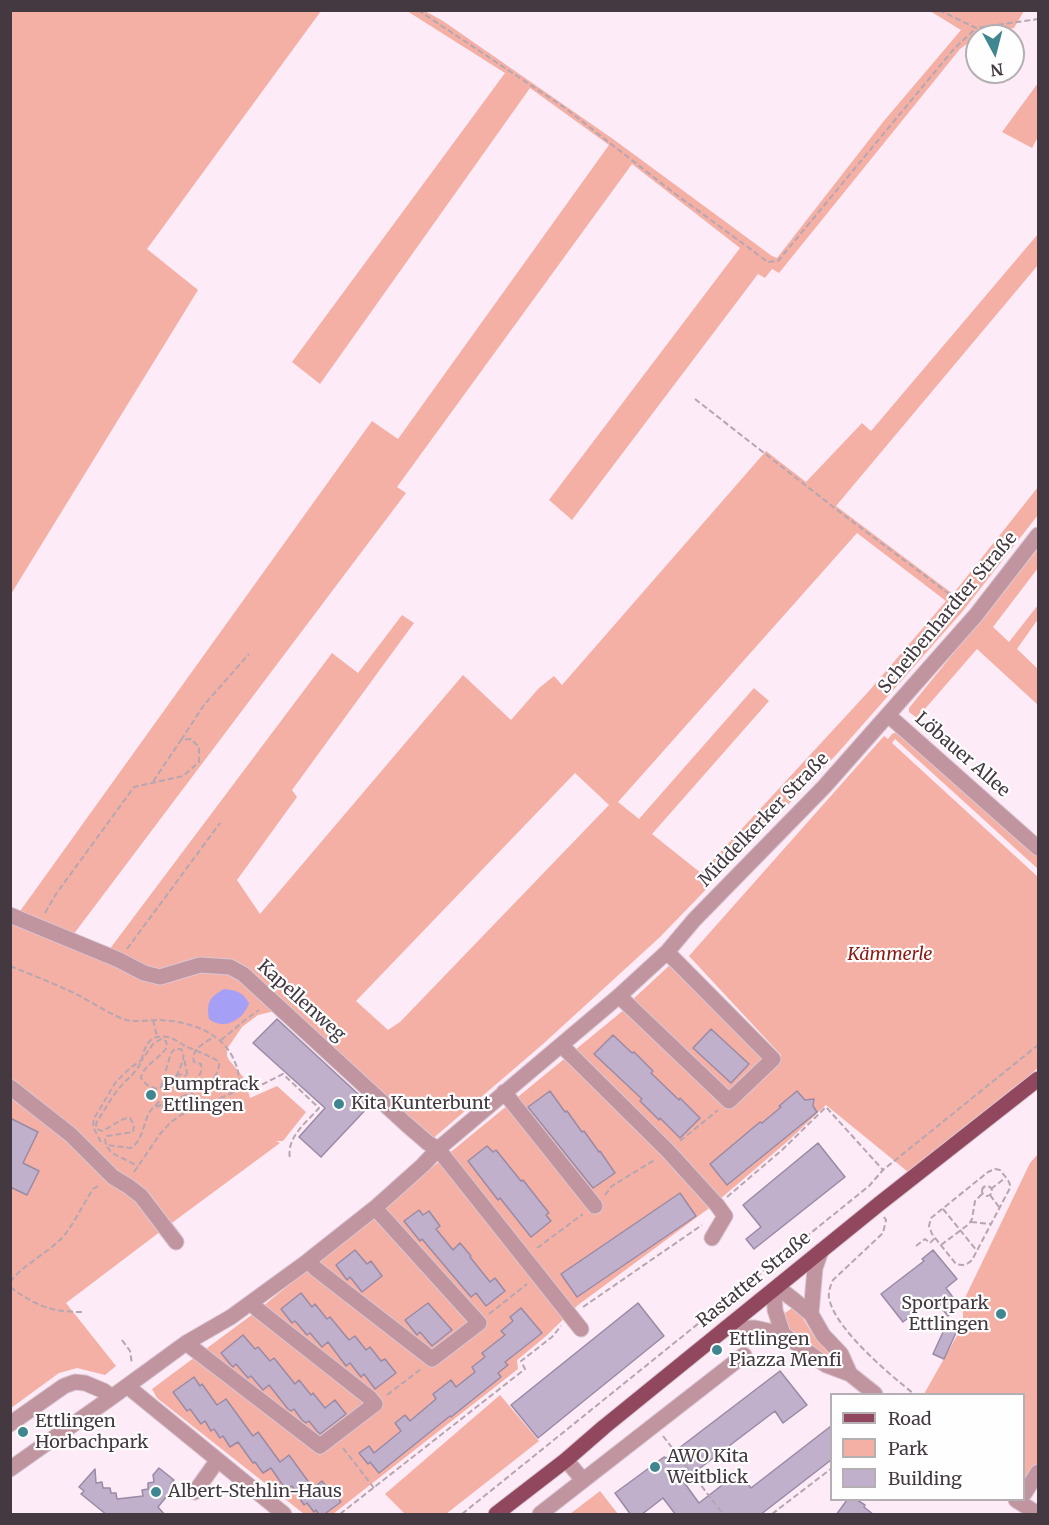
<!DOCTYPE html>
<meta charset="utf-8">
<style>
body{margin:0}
#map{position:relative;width:1049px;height:1525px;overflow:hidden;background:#fdebf7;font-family:Merriweather,serif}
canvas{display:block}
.frame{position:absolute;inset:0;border:12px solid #443941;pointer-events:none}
.legend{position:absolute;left:830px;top:1393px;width:195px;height:108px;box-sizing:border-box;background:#fefefe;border:2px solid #b4afb2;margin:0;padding:8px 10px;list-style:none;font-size:18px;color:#443941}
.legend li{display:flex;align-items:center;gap:12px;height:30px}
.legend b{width:30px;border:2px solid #b4afb2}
.north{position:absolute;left:965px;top:24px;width:60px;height:60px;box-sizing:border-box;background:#fefefe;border:2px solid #b4afb2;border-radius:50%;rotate:173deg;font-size:16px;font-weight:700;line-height:24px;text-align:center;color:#443941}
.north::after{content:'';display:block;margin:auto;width:21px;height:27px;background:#408691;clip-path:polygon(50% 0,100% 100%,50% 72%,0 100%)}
</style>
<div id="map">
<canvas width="1049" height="1525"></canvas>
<div class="frame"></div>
<ul class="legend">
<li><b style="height:8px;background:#91475d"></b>Road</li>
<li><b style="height:16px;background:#f5b0a6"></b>Park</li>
<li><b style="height:16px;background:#c0b0cc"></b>Building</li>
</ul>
<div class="north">N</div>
</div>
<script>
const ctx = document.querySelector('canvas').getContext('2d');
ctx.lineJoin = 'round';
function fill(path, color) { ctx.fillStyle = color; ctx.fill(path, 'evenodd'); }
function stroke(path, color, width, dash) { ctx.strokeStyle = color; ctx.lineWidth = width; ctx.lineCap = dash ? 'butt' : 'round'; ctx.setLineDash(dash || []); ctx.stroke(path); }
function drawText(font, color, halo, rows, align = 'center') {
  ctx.font = font + ' Merriweather,serif'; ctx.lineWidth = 4.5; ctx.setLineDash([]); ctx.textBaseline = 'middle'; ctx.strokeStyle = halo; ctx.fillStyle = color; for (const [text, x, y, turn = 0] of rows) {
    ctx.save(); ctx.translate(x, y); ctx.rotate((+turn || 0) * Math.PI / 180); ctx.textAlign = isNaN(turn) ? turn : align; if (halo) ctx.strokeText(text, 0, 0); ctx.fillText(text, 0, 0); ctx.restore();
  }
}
fill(new Path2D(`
 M948,10L1024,11L1014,28L982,33L960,49L779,273L772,269L765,278L758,274L572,520L549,500L740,248L632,164L397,487L406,493L73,935L18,914L372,421L398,439L609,145L530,88L320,384L292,362L505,73L407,11H425L443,21L613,139L772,256L777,258L883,122L961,30L930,11Z
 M10,11H321L147,249L198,290L11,594Z
 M1038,83V137L1032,148L1002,132Z
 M1038,234V265L836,506L953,594L1038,487V515L962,612L836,755L660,937L543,1044L430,1141L245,971L161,974L109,950L332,653L358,673L402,615L414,623L292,790L297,797L237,880L260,914L463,675L511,720L539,688L554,676L562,685L766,451L806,482L862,423L871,431ZM857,533L946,601L869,691L701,873L652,834L769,701L754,688L639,819L618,802ZM575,773L609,805L400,1022L388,1030L356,1001Z
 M1038,549V568L993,627L1009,642L1038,605V619L1017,649L1038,669V705L977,649L917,718L909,712V708Z
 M897,732L1038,857V869L895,739L892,743L1038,877V1068L913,1176L826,1105L789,1140L712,1206L578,1305L545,1337L517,1360L518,1369L333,1514H304L157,1398L152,1389L257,1311L625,1009L631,1001L671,964L773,1064L781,1055L689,956L884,736L888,739L892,734Z
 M10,915L144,973L200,971L228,972L275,1011L258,1015L242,1027L227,1049V1056L229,1060L244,1078L250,1098L277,1086L306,1112L283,1141H276L280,1143L169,1225L66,1303L116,1366L105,1375L77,1368L59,1373L11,1408Z
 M1038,1154V1487L1024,1475V1394H924L963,1325V1302L1030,1163Z
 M795,1306L798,1310L814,1336L835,1361L830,1362L786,1327L782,1315Z
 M500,1395L539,1441L446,1514H405L385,1494Z
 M600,1491L618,1514H570Z`), '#f5b0a6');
fill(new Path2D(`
 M224,989C235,990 243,992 249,1003C244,1020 223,1031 209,1019C206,1002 210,997 224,989Z`), '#a5a0f5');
const building = new Path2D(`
 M277,1019L370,1105L321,1157L299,1137L325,1108L253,1043Z
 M711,1029L749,1064L731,1083L693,1048Z
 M613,1035L632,1053L634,1052L653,1071L651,1073L679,1100L680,1098L700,1118L680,1138L660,1118L659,1120L640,1101L642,1099L594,1054Z
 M550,1091L565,1112L567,1111L582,1132L584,1131L599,1152L600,1151L615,1173L593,1188L528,1107Z
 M797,1091L805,1100L814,1099L813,1106L817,1112L727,1185L710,1164L760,1122L762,1123L781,1107L779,1106Z
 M10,1118L38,1132L23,1163L39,1171L27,1195L10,1187Z
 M818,1143L845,1177L754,1249L746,1239L761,1227L743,1205Z
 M487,1146L493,1152L496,1150L521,1181L523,1180L549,1213L546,1215L551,1221L531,1237L500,1198L498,1200L468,1161Z
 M680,1193L696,1216L577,1297L561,1274Z
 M419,1210L423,1215L429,1211L440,1226L436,1229L453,1250L460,1243L471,1256L470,1257L490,1282L495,1278L505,1291L486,1306L476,1293L471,1297L422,1239L420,1241L404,1221Z
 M355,1250L367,1264L371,1261L382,1276L362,1292L350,1277L347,1280L336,1265Z
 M933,1250L957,1279L946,1288L960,1307L948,1316L933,1298L903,1322L881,1294L924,1261L922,1259Z
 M301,1293L312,1307L315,1304L327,1319L330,1317L349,1340L355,1336L366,1350L370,1347L381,1361L385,1359L396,1373L375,1389L364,1374L361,1377L350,1363L346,1366L328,1342L322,1347L310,1333L307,1335L295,1321L292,1323L281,1309Z
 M428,1303L452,1330L432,1346L420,1332L417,1335L405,1320Z
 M638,1303L664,1336L538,1438L511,1405Z
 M521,1308L542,1333L505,1362L508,1365L498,1373L501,1377L451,1417L450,1416L379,1473L370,1462L368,1464L359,1453L369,1446L374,1453L401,1431L395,1423L405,1415L410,1421L436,1399L433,1394L451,1380L456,1387L475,1372L472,1367L485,1357L482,1353L505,1335L501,1331L513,1321L510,1317Z
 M949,1319L960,1324L944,1359L933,1354Z
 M243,1335L255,1349L258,1347L270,1361L274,1358L295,1384L299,1380L311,1395L313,1393L325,1408L335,1400L346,1414L320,1434L317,1431L309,1421L306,1423L302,1420L294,1409L291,1411L288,1409L269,1385L263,1390L251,1376L248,1378L236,1364L233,1367L231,1365L221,1353Z
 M780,1371L807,1405L783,1423L775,1411L683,1481L699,1503L739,1472L751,1488L831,1426V1460L760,1515H676L663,1498L641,1515H631L615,1493L664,1457L666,1458Z
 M194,1377L200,1386L202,1384L217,1405L226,1399L253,1436L258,1432L280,1462L289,1455L313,1488L322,1481L329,1490L331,1488L341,1502L323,1515H319L316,1510L314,1512L307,1503L304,1505L292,1486L286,1490L271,1468L263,1473L255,1462L253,1463L238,1442L230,1447L223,1436L220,1438L214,1429L211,1431L205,1421L201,1424L190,1409L187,1411L173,1392Z
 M159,1468L174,1480L171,1483L175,1486L158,1507L165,1515H107L81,1494L84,1491L79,1487L95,1469L96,1483L102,1482L103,1488H110L111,1493H116L117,1499L143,1496L142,1490L148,1489V1483L154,1482L153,1475Z
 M847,1500H857L865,1505L864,1507L874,1515H836Z`);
fill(building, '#c0b0cc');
stroke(building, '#9a8aa4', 1.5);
const minor = new Path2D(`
 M888,715L1038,848
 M10,915L119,960L144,973L160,977L200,965L230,967L243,974L406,1124L428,1143L438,1149L581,1329
 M619,996L729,1101L773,1059L667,952
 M561,1045L668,1151L717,1205L725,1216L712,1238
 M10,1087L71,1135L113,1177L128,1186L141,1196L176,1242
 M504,1092L595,1206
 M308,1261L316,1269L432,1359L479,1323L375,1208
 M811,1314L815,1268L821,1251
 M726,1328H755L783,1334L826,1365L850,1374L875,1394
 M783,1334L775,1310L774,1290L785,1293L794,1300L811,1314L823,1335L841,1354L850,1374
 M186,1343L320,1446L375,1404L370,1398L257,1309L252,1303
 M127,1386L284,1514
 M10,1424L64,1386L75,1382L85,1383L104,1391L112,1397
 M566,1460L583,1480
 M10,1469L112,1397L186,1343L231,1317L308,1261L375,1208L423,1165L438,1149L619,996L667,952L694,920L824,787L976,615L1038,535
 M195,1492L217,1461
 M1024,1494L1038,1472
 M1016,1500L1038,1514
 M540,1514L744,1355`);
const major = new Path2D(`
 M496,1514L566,1460L604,1427L879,1204L1038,1079`);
stroke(minor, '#d8c7d3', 17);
stroke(major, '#d8c7d3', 17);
stroke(new Path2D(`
 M418,10L565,108L674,193L768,262L778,261L953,50L976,28
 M939,10L976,28L1038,19
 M695,399L841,513L964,605
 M181,740L204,705L249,654
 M45,913L56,894L134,787L183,776L199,762V747L191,739L181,740L152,783
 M127,949L220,823
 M10,966C32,975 53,983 74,993C90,1001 106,1012 123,1019C134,1023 147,1020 159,1020C186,1021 217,1030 231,1054C237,1065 241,1076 238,1089
 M153,1020L157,1036
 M221,1040L245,1020L259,1010
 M176,1076L182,1074L186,1076
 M188,1096L204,1087
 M156,1107L188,1094L190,1088L184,1058
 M680,1141L718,1110
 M101,1142L93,1127L94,1118L98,1112L115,1083L130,1068L142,1060L153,1044L161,1039L166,1041L167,1047C160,1059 143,1065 141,1078L147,1085L157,1089L161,1087L171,1053L175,1049H181C183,1053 184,1054 183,1059C181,1069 170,1089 163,1097C159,1103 151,1108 148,1115C143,1126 142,1141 131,1148L106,1145L105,1139L107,1136L133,1132L134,1125L130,1118C120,1118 112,1127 102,1131L97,1129L96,1125L97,1121C105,1110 112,1096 121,1086C126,1080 132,1076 137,1069C144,1060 142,1047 151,1040C155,1036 162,1036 168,1037C175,1039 180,1043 185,1046C196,1051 209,1055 219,1062C220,1072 211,1086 200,1086L196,1082C198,1074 203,1075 201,1064L194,1062C190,1049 205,1043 215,1036
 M107,1147L112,1153L138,1166
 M995,1169L1000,1170C1004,1176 1011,1181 1010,1188L972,1260C967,1265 963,1266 956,1264L932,1234L929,1226L931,1218L988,1172Z
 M134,1172L160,1134L170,1123L181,1115L232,1093L238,1089L257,1087L283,1074L319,1108C306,1123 286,1137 290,1159
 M982 1191a5 5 0 1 1 10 0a5 5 0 1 1-10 0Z
 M991,1189L1005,1178
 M605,1195L612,1186L656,1159
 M990,1195L999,1207
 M727,1197L782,1150L826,1107L883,1170
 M943,1209L977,1251
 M884,1217L886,1220L883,1233L833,1280C830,1287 827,1294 830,1302C839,1332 889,1374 914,1394
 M971,1222L991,1224
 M941,1245L969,1224L972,1219L975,1201L982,1194
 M916,1246L925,1239L930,1243L935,1238
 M537,1248L583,1214
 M10,1282C24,1264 46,1254 62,1238C72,1227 84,1203 93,1189L100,1185
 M10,1287C36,1306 51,1312 83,1312
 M583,1307L702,1225
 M489,1314L527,1284
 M122,1340L130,1351L132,1364
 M387,1395L421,1369
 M663,1436L723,1514
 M343,1448L374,1488
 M340,1514L525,1369L521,1361L552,1337L561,1326
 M462,1514L869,1186L883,1170L1038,1045
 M772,1514L832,1468`), '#b5a6b0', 2, [6, 3]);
stroke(minor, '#c1959f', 15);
stroke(major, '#91475d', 15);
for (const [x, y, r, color] of [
 [151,1095,6,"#408691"],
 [339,1104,6,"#408691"],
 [1001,1314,6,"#408691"],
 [717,1350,6,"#408691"],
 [23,1432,6,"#408691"],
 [655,1467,6,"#408691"],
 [156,1492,6,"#408691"]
]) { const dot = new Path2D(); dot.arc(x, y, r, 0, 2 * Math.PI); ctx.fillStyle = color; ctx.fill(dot); stroke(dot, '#fefefe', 2); }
drawText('18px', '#443941', '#fefefe', [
 ["Scheibenhardter Straße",948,613,-50],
 ["Löbauer Allee",962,755,41],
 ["Middelkerker Straße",764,820,-46],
 ["Kapellenweg",301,1001,42],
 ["Rastatter Straße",754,1280,-39]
]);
drawText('italic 18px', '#8c1813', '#fefefe', [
 ["Kämmerle",890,955]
]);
drawText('18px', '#443941', '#fefefe', [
 ["Pumptrack",163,1085],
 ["Ettlingen",163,1106],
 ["Kita Kunterbunt",351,1104],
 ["Sportpark",989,1304,"right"],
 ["Ettlingen",989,1325,"right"],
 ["Ettlingen",729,1340],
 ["Piazza Menfi",729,1361],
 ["Ettlingen",35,1422],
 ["Horbachpark",35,1443],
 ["AWO Kita",667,1457],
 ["Weitblick",667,1478],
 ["Albert-Stehlin-Haus",168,1492]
], 'left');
</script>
